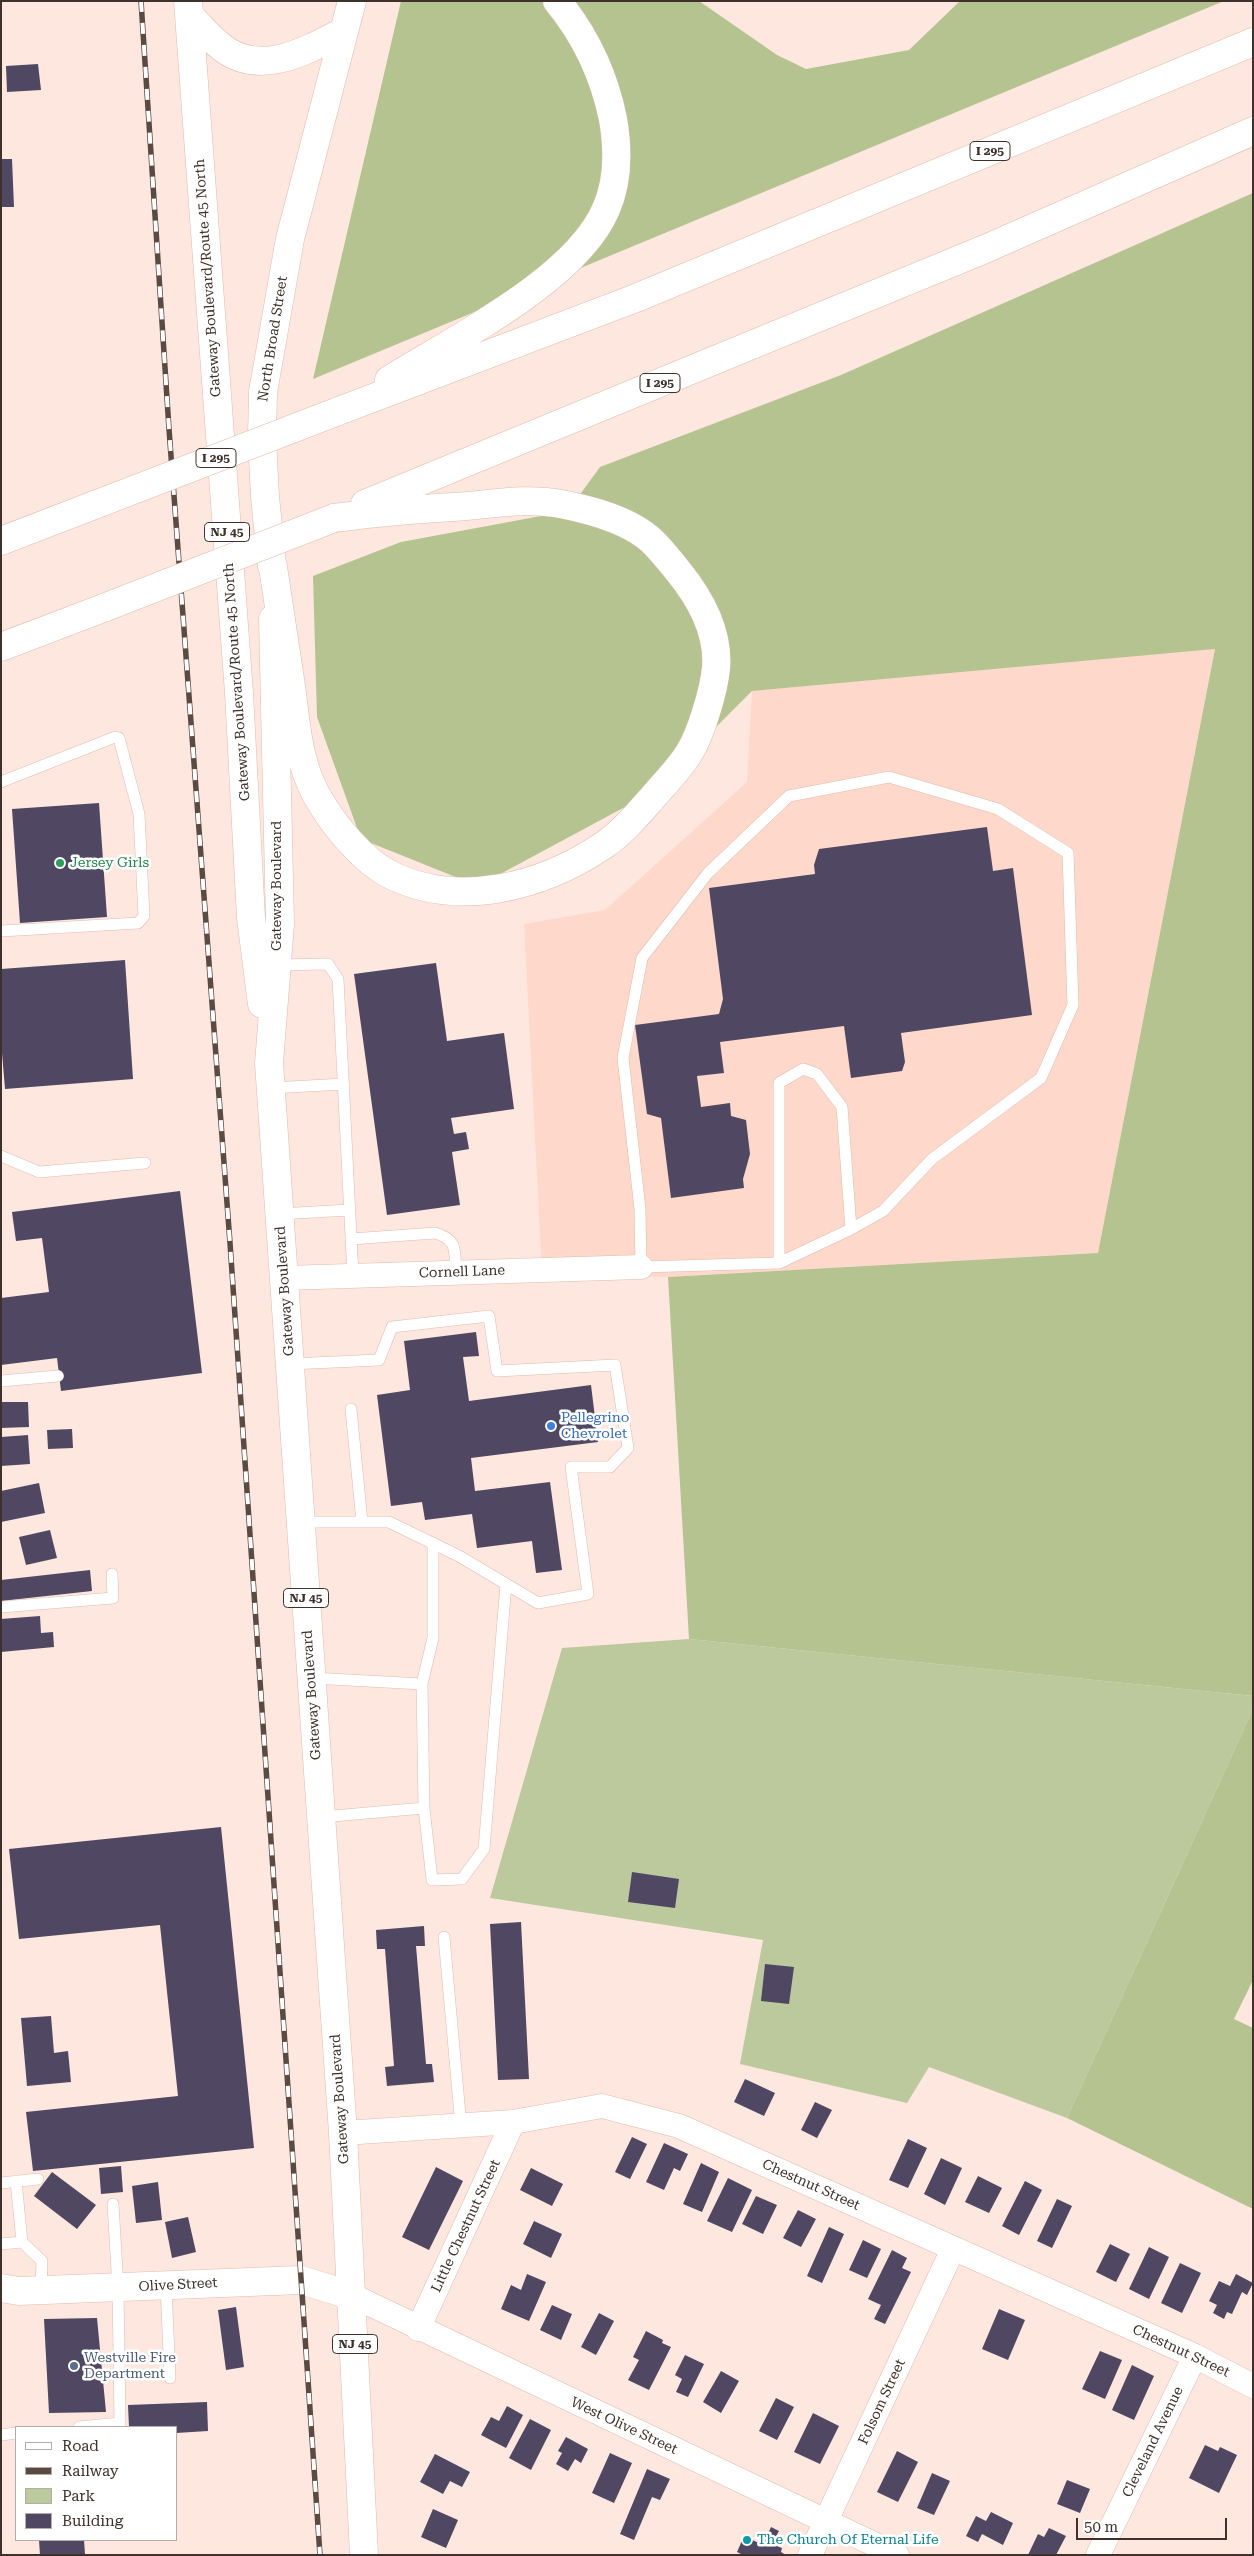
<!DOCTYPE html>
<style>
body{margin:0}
#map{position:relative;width:1254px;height:2556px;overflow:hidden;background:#fee7df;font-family:"Roboto Serif",serif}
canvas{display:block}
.frame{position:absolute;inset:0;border:2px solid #3e302a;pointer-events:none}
.legend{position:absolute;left:15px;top:2426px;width:162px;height:115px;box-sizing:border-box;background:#fff;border:1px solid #b2acaa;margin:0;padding:6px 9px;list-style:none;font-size:15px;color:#3e302a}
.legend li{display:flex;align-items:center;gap:10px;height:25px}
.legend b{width:25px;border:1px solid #b2acaa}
.scale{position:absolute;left:1076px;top:2518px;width:151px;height:22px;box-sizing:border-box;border:2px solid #3e302a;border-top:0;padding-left:6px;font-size:15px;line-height:18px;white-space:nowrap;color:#3e302a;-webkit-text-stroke:4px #fff;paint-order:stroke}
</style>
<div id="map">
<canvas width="1254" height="2556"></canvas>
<div class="frame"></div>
<ul class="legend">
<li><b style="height:6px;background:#fff"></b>Road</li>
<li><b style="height:6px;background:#5a4a44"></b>Railway</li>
<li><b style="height:14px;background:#bcc99d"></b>Park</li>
<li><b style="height:14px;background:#504762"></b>Building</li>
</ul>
<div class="scale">50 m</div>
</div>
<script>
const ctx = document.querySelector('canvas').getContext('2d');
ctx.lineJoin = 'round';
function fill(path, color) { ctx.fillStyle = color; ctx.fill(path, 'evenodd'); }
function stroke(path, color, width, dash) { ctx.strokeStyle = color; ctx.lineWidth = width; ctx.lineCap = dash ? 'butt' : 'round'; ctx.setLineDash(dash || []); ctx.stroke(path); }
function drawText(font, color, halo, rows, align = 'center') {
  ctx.font = font + ' "Roboto Serif",serif'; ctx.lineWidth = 5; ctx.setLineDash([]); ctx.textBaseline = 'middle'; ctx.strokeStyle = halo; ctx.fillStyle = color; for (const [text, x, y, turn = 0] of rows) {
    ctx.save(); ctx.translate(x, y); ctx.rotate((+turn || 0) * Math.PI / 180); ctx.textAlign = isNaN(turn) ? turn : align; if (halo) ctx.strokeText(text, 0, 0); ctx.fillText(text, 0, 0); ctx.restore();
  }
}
fill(new Path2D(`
 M1215,649L1098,1253L668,1277L542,1273L524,924L605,910L747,782L752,691Z`), '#fed9cb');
fill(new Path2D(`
 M689,1639L1253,1696V1709L1067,2118L929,2067L907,2103L740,2064L763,1940L490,1898L562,1648Z`), '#bcc99d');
fill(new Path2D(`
 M401,1H699L777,55L806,69L909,50L960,1H1224L313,379Z
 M1253,193V1696L689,1639L668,1277L1098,1253L1215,649L752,691L649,794L478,886L361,839L317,717L313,576L401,542L568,511L600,467L841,375Z
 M1253,1709V1980L1234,2019L1253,2028V2209L1067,2118Z`), '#b5c390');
fill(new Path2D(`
 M38,64L41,90L7,92L6,66Z
 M1,159H12L14,207H1Z
 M99,803L107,917L20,923L12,809Z
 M987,827L993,871L1013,868L1032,1015L901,1033L905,1062L902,1071L851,1078L844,1026L720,1042L724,1073L697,1076L701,1107L730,1103L731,1116L746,1120L750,1154L743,1179L744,1188L671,1198L661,1118L647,1114L635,1025L719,1014L723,999L709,888L815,874L814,865L819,849Z
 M125,960L133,1079L5,1089L1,1041V969Z
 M436,963L447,1041L504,1033L514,1109L451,1118L454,1134L466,1132L469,1149L452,1152L460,1205L387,1215L354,974Z
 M180,1191L202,1373L61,1391L57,1358L1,1365V1298L49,1292L42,1238L16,1241L12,1212Z
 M476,1332L479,1356L463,1357L469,1401L591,1385L598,1442L471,1458L475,1491L550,1482L562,1570L536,1573L532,1541L477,1548L472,1514L425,1520L422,1502L391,1506L377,1395L410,1390L404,1341Z
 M1,1402H28L29,1427L1,1428Z
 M72,1429L73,1448L48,1449L47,1430Z
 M28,1435L30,1464L1,1466V1437Z
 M39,1483L45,1513L1,1522V1491Z
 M50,1530L57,1558L26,1565L19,1537Z
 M90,1570L92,1591L1,1601V1580Z
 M40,1616L41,1633L53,1632L54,1647L1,1652V1619Z
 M221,1827L254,2148L33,2171L26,2112L178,2096L160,1925L19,1939L9,1849Z
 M632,1872L679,1879L675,1908L628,1902Z
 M521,1922L529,2079L498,2080L490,1924Z
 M424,1926L425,1946H416L426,2064H432L434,2082L387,2086L385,2067L394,2066L385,1949H377L376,1930Z
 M765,1964L794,1967L789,2004L761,2001Z
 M51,2016L54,2053L68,2051L71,2082L27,2086L21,2018Z
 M745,2079L775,2093L764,2116L734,2102Z
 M815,2102L832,2110L817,2138L801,2130Z
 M632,2137L647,2144L630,2179L615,2172Z
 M908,2139L927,2148L908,2188L889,2180Z
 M664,2143L688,2154L680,2171L674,2168L664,2190L646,2182Z
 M941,2158L962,2168L945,2205L924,2194Z
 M701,2163L719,2172L702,2212L683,2204Z
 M121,2166L123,2192L101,2194L99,2168Z
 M436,2167L463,2181L429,2250L402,2237Z
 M531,2168L563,2184L552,2206L520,2190Z
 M52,2172L96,2205L77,2229L34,2196Z
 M978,2176L1002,2188L989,2213L965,2202Z
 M728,2178L752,2190L732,2232L707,2221Z
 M1025,2181L1042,2190L1019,2235L1002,2226Z
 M158,2182L162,2220L136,2223L132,2186Z
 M756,2196L777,2205L763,2234L742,2224Z
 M1057,2199L1072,2206L1052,2248L1037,2241Z
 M798,2210L816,2219L801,2247L783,2238Z
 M188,2217L196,2252L172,2258L165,2222Z
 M534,2221L562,2234L551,2258L523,2244Z
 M829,2227L844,2234L822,2283L807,2276Z
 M863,2240L881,2249L867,2278L849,2270Z
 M1110,2244L1130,2254L1116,2282L1096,2272Z
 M1149,2247L1169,2257L1149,2299L1129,2289Z
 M892,2250L907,2258L902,2268L911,2272L885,2324L874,2319L881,2305L868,2299Z
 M1180,2263L1201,2273L1182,2313L1161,2303Z
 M527,2274L546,2282L529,2321L501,2309L511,2285L521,2290Z
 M1236,2274L1253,2283L1247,2295L1242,2292L1232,2314L1227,2312L1224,2319L1213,2313L1217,2305L1209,2301L1219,2281L1230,2286Z
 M552,2305L572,2314L561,2340L540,2330Z
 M236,2307L244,2367L226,2370L218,2310Z
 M999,2309L1025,2320L1008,2360L982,2349Z
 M599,2313L614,2321L596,2355L581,2347Z
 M97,2318L106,2412L49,2413L44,2319Z
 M646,2331L663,2340L662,2343L671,2347L649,2390L628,2380L639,2360L633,2357Z
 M1100,2351L1122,2360L1105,2399L1082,2389Z
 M685,2355L704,2364L688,2397L676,2392L682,2379L675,2375Z
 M1132,2365L1154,2376L1134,2420L1112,2410Z
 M721,2371L739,2381L721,2413L703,2402Z
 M776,2398L794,2407L777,2440L759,2431Z
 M207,2402L208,2431L176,2433V2427H129L128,2405Z
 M507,2406L523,2415L506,2448L481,2435L491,2417L499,2421Z
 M813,2413L839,2426L820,2464L794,2452Z
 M530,2419L551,2430L531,2470L509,2458Z
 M566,2437L588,2449L581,2463L575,2459L568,2471L556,2464L562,2453L558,2451Z
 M1205,2445L1218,2451L1220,2447L1237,2455L1219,2493L1189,2478Z
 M897,2451L918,2462L898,2502L877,2492Z
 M610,2453L632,2463L614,2503L592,2493Z
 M435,2454L470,2472L462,2487L450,2481L443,2494L420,2482Z
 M647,2469L670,2479L660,2500L652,2497L634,2540L620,2534Z
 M932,2473L950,2481L934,2515L917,2508Z
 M1067,2480L1090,2489L1080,2513L1057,2504Z
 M433,2509L458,2520L446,2548L421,2537Z
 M991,2512L1013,2523L1003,2545L982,2534L978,2542L966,2536L976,2516L986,2521Z
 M771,2527L779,2531L772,2544L782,2548L781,2552L786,2555H743L737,2552L744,2536L763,2545Z
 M1049,2528L1066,2536L1056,2555H1028L1038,2534L1044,2537Z
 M39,2540H84L85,2554L40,2555Z`), '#504762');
const lane = new Path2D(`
 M889,777L998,809L1068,853L1073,1005L1041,1078L932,1159L883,1211L851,1229L779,1263L641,1267L640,1209L623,1058L642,958L708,873L789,796Z
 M1,782L115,737L119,738L139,814L144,916L138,923L1,931
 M276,965L328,964L338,979L353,1276
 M271,1088L344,1084
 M1,1156L39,1172L145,1163
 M279,1214L349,1210
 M351,1239L435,1233C459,1240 454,1251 456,1273
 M779,1263V1083L803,1069L817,1074L842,1107L851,1229
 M290,1364L379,1360L392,1327L489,1316L497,1371L615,1365L628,1448L610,1467H571L588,1594L538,1603L506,1584
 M1,1381L58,1376
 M351,1409L362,1522
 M301,1522H389L459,1556L506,1584L484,1849L462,1879L432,1880L424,1808L321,1817
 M1,1607L113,1598L112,1574
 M312,1678L422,1684
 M424,1808L422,1684L433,1638V1543
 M444,1937L461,2126
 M16,2181L22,2242
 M1,2183L38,2179
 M1,2244L22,2242L42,2261L41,2290
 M166,2286L170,2378
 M79,2427L120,2423L118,2288L113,2204
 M1,2435L16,2433`);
const street = new Path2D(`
 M284,1278L641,1267
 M343,2133L513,2122L602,2106L679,2126L1195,2356L1253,2386
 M353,2296L897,2555
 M418,2329L513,2122
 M810,2555L953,2249
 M1098,2555L1195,2356`);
const secondary = new Path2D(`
 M1,2288L19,2291L301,2280L353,2296`);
const primary = new Path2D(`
 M188,1L239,693L251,918L262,1004
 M189,15C199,25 208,36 219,45C258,79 306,51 344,31
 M272,566L265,497L262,438L263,392L290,239L352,1
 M273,619L280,924L269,1063L343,2133L364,2555`);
const highway = new Path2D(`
 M389,380C453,340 576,280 606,209C618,182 618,148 613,119C604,75 586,36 557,1
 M336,412L636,298L1253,42
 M365,504L985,249L1253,131
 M1,541L97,504
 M273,567C279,607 285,646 291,686C297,729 298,769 323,806C337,829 364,861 389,874C458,909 542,887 604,845C623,832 638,814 653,797C665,783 680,768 689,753C701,734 714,690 716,668C719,632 700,598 678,571C670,561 662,551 653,542C630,520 591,510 561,504C526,497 488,505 454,507C413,509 374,513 334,518
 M1,647L106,607`);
stroke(lane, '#dfbbad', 12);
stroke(street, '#dfbbad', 25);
stroke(secondary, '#dfbbad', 29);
stroke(primary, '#dfbbad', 29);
stroke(highway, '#dfbbad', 29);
stroke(lane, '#fff', 11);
stroke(street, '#fff', 24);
stroke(secondary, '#fff', 28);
stroke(primary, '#fff', 28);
stroke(highway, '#fff', 28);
const rail = new Path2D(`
 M141,1L169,429L230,1243L320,2555`);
stroke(rail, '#5a4a44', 5.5);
stroke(rail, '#fff', 4, [11]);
const highwayBridge = new Path2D(`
 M97,504L336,412
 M106,607L334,518`);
stroke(highwayBridge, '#dfbbad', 29, []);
stroke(highwayBridge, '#fff', 28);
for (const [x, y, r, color] of [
 [60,863,5,"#2e9e5b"],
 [551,1426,5,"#3f7fe0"],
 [74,2366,5,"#5c6f8a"],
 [747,2540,5,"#0f9aa8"]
]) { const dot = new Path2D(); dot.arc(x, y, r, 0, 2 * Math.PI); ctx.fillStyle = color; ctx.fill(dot); stroke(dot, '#fff', 2); }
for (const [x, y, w] of [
 [990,151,40],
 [660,383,40],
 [216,458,40],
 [227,532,45],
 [306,1598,45],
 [355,2344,45]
]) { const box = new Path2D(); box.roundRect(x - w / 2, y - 9.5, w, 19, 4); ctx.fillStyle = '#fff'; ctx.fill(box); stroke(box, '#3e302a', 1); }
drawText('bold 12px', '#3e302a', null, [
 ["I 295",990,151],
 ["I 295",660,383],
 ["I 295",216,458],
 ["NJ 45",227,532],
 ["NJ 45",306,1598],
 ["NJ 45",355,2344]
]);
drawText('14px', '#3e302a', '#fff', [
 ["Gateway Boulevard/Route 45 North",208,278,-94],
 ["North Broad Street",273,339,-81],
 ["Gateway Boulevard/Route 45 North",237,682,-94],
 ["Gateway Boulevard",277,886,-90],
 ["Cornell Lane",462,1272,-2],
 ["Gateway Boulevard",285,1291,-94],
 ["Gateway Boulevard",312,1695,-94],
 ["Gateway Boulevard",340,2099,-94],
 ["Chestnut Street",811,2185,24],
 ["Little Chestnut Street",466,2226,-65],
 ["Olive Street",178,2285,-3],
 ["Chestnut Street",1181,2351,25],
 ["Folsom Street",882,2402,-65],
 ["West Olive Street",624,2426,25],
 ["Cleveland Avenue",1153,2442,-64]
]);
drawText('14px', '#27864d', '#fff', [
 ["Jersey Girls",70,863]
], 'left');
drawText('14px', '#366cbe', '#fff', [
 ["Pellegrino",561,1418],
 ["Chevrolet",561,1434]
], 'left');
drawText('14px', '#4e5e75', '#fff', [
 ["Westville Fire",84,2358],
 ["Department",84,2374]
], 'left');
drawText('14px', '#0d838f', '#fff', [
 ["The Church Of Eternal Life",757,2540]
], 'left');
</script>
